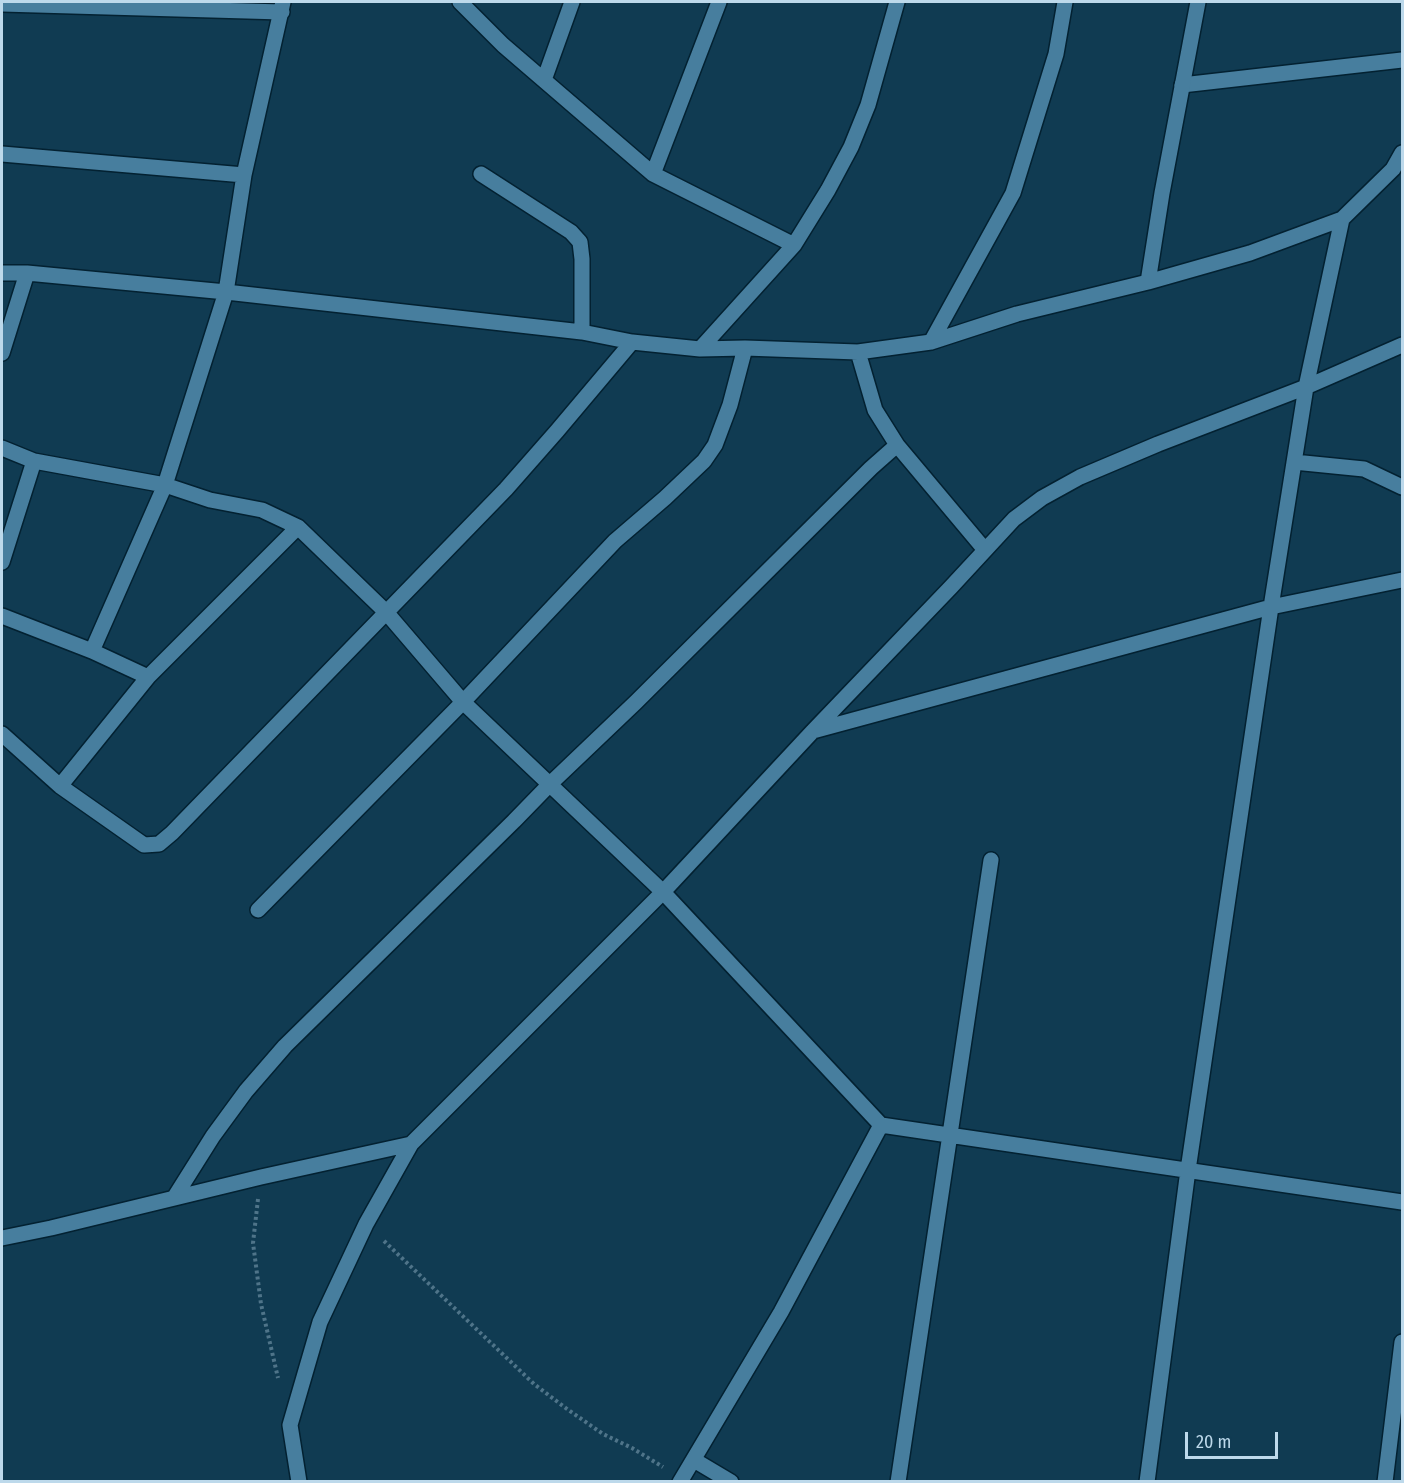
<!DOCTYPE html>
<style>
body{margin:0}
#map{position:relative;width:1404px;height:1483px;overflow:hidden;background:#103b52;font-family:"Fira Sans Condensed",sans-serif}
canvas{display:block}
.frame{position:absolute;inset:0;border:3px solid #bdd9eb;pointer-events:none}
.scale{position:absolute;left:1185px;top:1432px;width:93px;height:27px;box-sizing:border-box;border:3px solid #bdd9eb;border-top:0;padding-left:8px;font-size:18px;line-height:21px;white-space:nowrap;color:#bdd9eb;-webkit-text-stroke:4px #103b52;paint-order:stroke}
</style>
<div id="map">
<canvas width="1404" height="1483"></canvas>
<div class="frame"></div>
<div class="scale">20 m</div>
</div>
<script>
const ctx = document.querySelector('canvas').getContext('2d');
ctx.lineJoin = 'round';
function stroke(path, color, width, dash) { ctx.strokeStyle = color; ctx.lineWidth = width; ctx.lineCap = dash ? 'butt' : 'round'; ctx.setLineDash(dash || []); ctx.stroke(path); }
const service = new Path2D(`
 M1182,85L1402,60`);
const minor = new Path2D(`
 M460,2L503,45L653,174L794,245
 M2,4L282,12
 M544,80L572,2
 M2,154L244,175
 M481,174L571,232L580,242L582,259V332
 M653,174L719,2
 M2,273H27L226,292L582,332L632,342L700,349L745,348L858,352L931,342L1017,314L1148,282L1250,253L1342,219L1393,169L1402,153
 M1148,282L1162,193L1198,2
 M931,342L1013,193L1056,54L1065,2
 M700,349L794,245L828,190L851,147L868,105L897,2
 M2,353L27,273
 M897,445L985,550
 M2,448L34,461L165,485L210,500L262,510L298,527L386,612L463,702L663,892L881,1125L1402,1202
 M1294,462L1364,469L1402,487
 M2,562L34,461
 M2,616L92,651L148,677
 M92,651L165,485L226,292L244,175L283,2
 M813,731L1271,607L1402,580
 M2,734L60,786L144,845L159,844L172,833L506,489L557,431L632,342
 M60,786L148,677L298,527
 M258,910L463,702L615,541L665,498L704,461L715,445L730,405L745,348
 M174,1198L213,1136L246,1091L285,1046L514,821L550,784L636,702L871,468L897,445L875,410L858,352
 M2,1238L51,1228L261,1177L411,1144
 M694,1460L731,1482
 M299,1482L290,1425L320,1322L366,1224L411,1144L663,892L812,732L951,587L1014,519L1042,498L1080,477L1158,444L1306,387L1402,345
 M680,1482L781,1312L881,1125
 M898,1482L991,860
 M1147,1482L1188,1170L1271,607L1306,387L1342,219
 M1385,1482L1402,1342`);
stroke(service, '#032131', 18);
stroke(minor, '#032131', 18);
stroke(new Path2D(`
 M258,1199L253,1243L261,1304L278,1378
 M384,1241L534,1384L567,1409L603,1434L632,1448L663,1467`), '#4f7489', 4, [3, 3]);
stroke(service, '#477e9e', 15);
stroke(minor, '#477e9e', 15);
</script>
